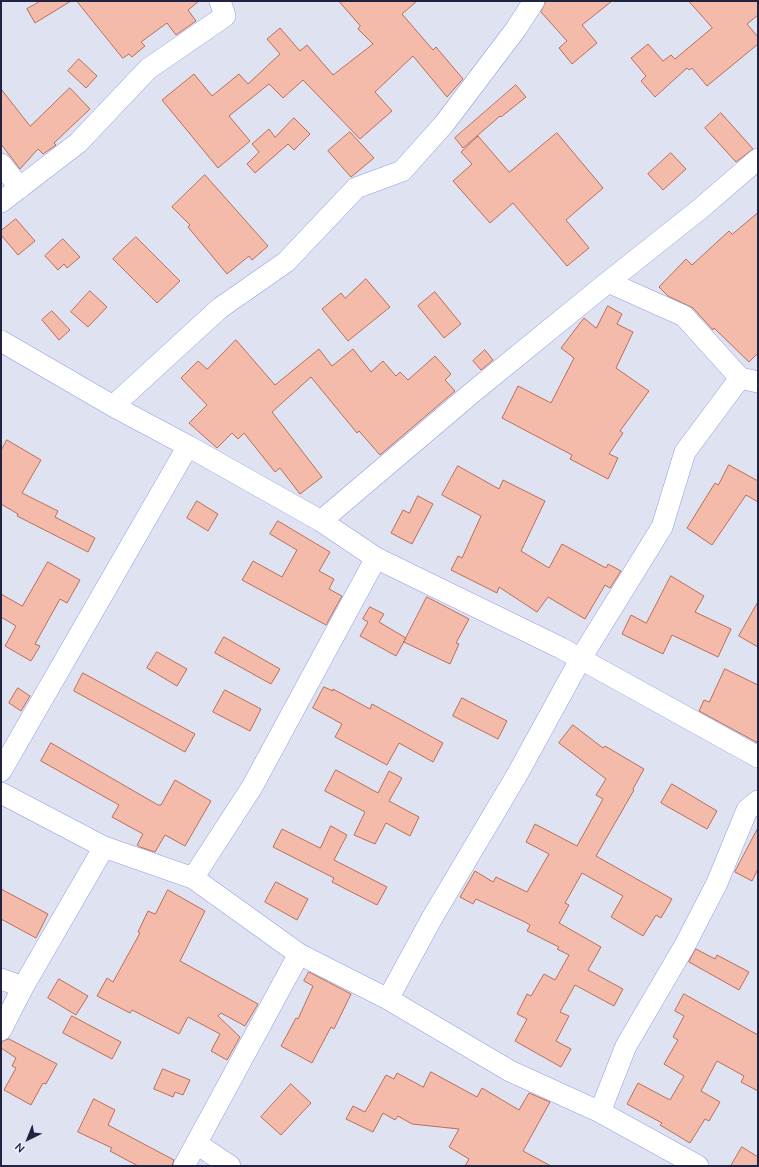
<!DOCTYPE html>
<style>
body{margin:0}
#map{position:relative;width:759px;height:1167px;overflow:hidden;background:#dfe2f1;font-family:Mulish,sans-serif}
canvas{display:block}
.frame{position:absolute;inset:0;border:2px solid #202440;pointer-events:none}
.north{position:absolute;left:8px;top:1119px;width:40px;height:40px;-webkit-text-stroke:3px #ecefff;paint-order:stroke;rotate:223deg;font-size:11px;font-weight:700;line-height:16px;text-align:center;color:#202440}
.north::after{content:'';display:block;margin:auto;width:14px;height:18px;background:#202440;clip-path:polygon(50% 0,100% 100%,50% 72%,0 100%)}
</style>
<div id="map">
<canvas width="759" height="1167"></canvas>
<div class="frame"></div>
<div class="north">N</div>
</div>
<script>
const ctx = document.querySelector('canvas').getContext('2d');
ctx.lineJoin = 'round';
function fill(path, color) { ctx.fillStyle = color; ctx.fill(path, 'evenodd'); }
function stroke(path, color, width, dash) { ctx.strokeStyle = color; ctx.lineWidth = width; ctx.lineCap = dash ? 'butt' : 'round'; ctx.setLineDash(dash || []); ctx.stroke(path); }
const building = new Path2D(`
 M41,1H71L35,23L27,9Z
 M77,1H199L188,10L196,21L176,35L167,23L141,42L145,46L132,57L129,54L123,58Z
 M339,1H417L402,14L433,50L436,47L463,79L447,97L413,56L375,92L392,111L360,139L303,80L283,98L269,84L229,116L250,141L218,168L162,100L194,74L212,96L239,74L248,84L280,54L267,39L280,28L300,51L307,45L333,75L373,44L358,29L360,26Z
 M546,1H612L582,25L597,43L572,64L559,48L567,41L541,12Z
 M689,1H758V15L747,24L758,37V44L707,86L692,68L689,70L687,68L655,97L641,81L646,76L631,58L648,44L663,61L671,55L675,59L712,28Z
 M79,59L97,76L86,88L68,71Z
 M516,85L526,97L501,117L500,116L463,148L455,138Z
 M70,88L90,109L54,143L56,145L43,154L38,149L20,169L1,144V89L30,126Z
 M721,113L753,149L736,162L705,128Z
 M294,118L310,134L294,150L288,144L255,173L247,164L259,152L252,144L269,129L275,137Z
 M350,132L374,158L351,177L328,151Z
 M557,133L603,188L566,220L589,248L567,266L513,203L490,223L453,181L472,164L461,152L478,136L509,172Z
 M671,153L686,169L663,190L648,174Z
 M205,175L268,246L252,260L249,256L227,274L188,227L190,225L172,207Z
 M758,213V353L749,362L714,328L713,330L693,308L668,296L659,287L686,259L692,265L729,231L732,234Z
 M16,219L35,241L18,255L1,235V231Z
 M136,237L180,281L157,303L113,259Z
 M63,239L80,257L67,268L64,264L58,270L45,256Z
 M366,279L390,307L348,341L322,309L341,293L345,298Z
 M90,291L107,307L88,327L71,312Z
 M435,292L461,324L444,338L418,306Z
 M608,306L622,314L617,324L633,332L616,368L649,391L620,431L623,433L609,454L618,458L608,479L570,459L572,455L502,418L518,386L551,403L574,358L561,348L584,318L596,328Z
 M52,311L70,330L59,340L42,320Z
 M236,340L275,385L319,349L332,366L353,349L371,372L383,361L396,376L400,372L408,380L435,356L451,374L445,380L455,391L380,455L359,431L357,433L311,377L272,412L322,477L300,494L280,468L275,472L244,433L238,439L232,433L217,448L189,423L207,405L181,378L198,361L207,369Z
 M485,350L493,360L481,370L473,361Z
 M7,440L41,460L22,493L58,511L55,517L95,538L88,552L17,516L18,514L1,504V451Z
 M729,465L758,481V502L746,495L712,545L687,528L715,483L718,485Z
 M458,466L499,489L503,480L545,501L521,551L549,568L562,544L606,568L608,564L621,571L610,588L605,585L585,619L548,597L537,612L499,587L497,593L451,570L458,556L462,558L481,516L442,495Z
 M418,496L433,504L412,544L391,533L403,510L409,513Z
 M197,501L218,514L208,531L187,518Z
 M278,521L330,552L319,571L334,579L329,589L342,596L326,625L242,580L253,561L282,577L297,550L270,534Z
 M48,562L80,580L67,603L60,599L35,644L40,646L31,661L5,646L16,626L1,617V594L22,606Z
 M671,576L704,596L695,612L731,629L718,657L672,635L663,654L622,634L631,615L646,623Z
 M427,597L469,619L456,643L459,644L450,664L404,642Z
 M758,602V647L739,636Z
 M370,607L384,614L379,622L406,638L396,656L360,636L368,622L363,619Z
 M224,637L280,669L271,684L215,653Z
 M157,652L187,669L177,686L147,668Z
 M725,669L758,685V743L699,711L704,700L709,702Z
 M83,673L195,734L185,752L74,691Z
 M324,687L333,691V689L370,709L372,704L443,743L433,762L399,743L387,765L335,737L342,724L313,708Z
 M18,688L30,696L21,711L9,703Z
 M225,690L261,709L250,731L213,712Z
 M462,698L507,721L498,739L453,716Z
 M573,725L603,748L605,746L644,769L633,789L634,790L596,856L672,899L661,918L656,915L643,936L611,917L623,896L582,873L565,903L569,905L559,923L601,947L588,970L623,989L614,1006L575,985L560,1012L569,1016L556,1041L571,1049L561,1067L515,1041L527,1019L517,1014L527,994L531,996L544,974L555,980L569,955L557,949L559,947L527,931L530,925L525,922L476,899L473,904L460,897L475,871L493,882L496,877L527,892L549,854L526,842L535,824L577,846L603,799L596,795L606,779L559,743Z
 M51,743L158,805H161L175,780L211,801L185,846L165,835L155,852L140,847L137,845L143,834L112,817L119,805L41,761Z
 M336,770L378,793L389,771L402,778L389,801L419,817L410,836L386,823L375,844L354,835L365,812L325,791Z
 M672,784L717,811L707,829L661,803Z
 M331,826L347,835L334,860L387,887L377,905L332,882L334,878L273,847L282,829L320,848Z
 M758,828V869L752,881L735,872Z
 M276,882L308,899L297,920L265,902Z
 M1,889L48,914L36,938L1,919Z
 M168,890L205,911L180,961L258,1004L245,1026L221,1013L218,1016L240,1037L227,1060L211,1051L220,1034L188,1017L179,1034L132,1010L130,1013L97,996L107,978L113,982L140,933L138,932L148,911L155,914Z
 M696,949L715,959L717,955L749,972L739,990L689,962Z
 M309,972L351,994L334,1029L331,1027L312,1063L281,1046L296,1018L298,1019L313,986L304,981Z
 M59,979L88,996L76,1015L48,998Z
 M684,994L758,1035V1091L741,1082L744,1076L717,1061L701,1091L720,1102L709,1121L705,1119L690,1143L660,1125L662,1123L627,1104L638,1083L670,1100L684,1076L664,1064L678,1040L673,1037L684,1016L675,1011Z
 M72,1016L121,1042L112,1059L63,1033Z
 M9,1039L57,1064L46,1084L43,1083L31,1105L4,1090L16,1068L12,1066L16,1058L1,1048V1042Z
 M163,1069L190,1080L183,1095L175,1092L173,1097L154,1089Z
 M431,1072L477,1097L482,1088L519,1110L529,1093L550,1102L523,1151L551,1166H465L469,1159L449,1147L459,1129L412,1124L398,1116L395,1120L383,1113L373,1132L346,1119L353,1106L365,1112L386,1075L394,1079L397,1073L423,1087Z
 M291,1084L311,1103L281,1135L261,1117Z
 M94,1099L115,1110L108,1125L174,1160L172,1166H138L110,1151L112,1148L78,1132Z
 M742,1147L758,1157V1166H731Z`);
fill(building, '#f4baaa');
stroke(building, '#bb6e58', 1);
const street = new Path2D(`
 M1,164L20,188
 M1,202L78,143L148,69L225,16L220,1
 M608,282L700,209L758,159
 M1,341L113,406L188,446L321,521L376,558L561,648L758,757
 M113,406L220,308L286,262L356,188L402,171L444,124L516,29L534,1
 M321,521L473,392L608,282L684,316L740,378
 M1,771L188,446
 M1,793L104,847L193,878L299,954L388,999L510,1071L600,1112L698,1166
 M193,878L252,787L376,558
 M1,979L23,987
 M388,999L432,918L518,773L581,658L662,527L685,452L740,378L758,382
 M1,1030L23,987L104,847
 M600,1112L626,1046L685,945L717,883L747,810L758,801
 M197,1144L230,1166
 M184,1166L299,954`);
stroke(street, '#939ee5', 22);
stroke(street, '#fff', 21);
</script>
